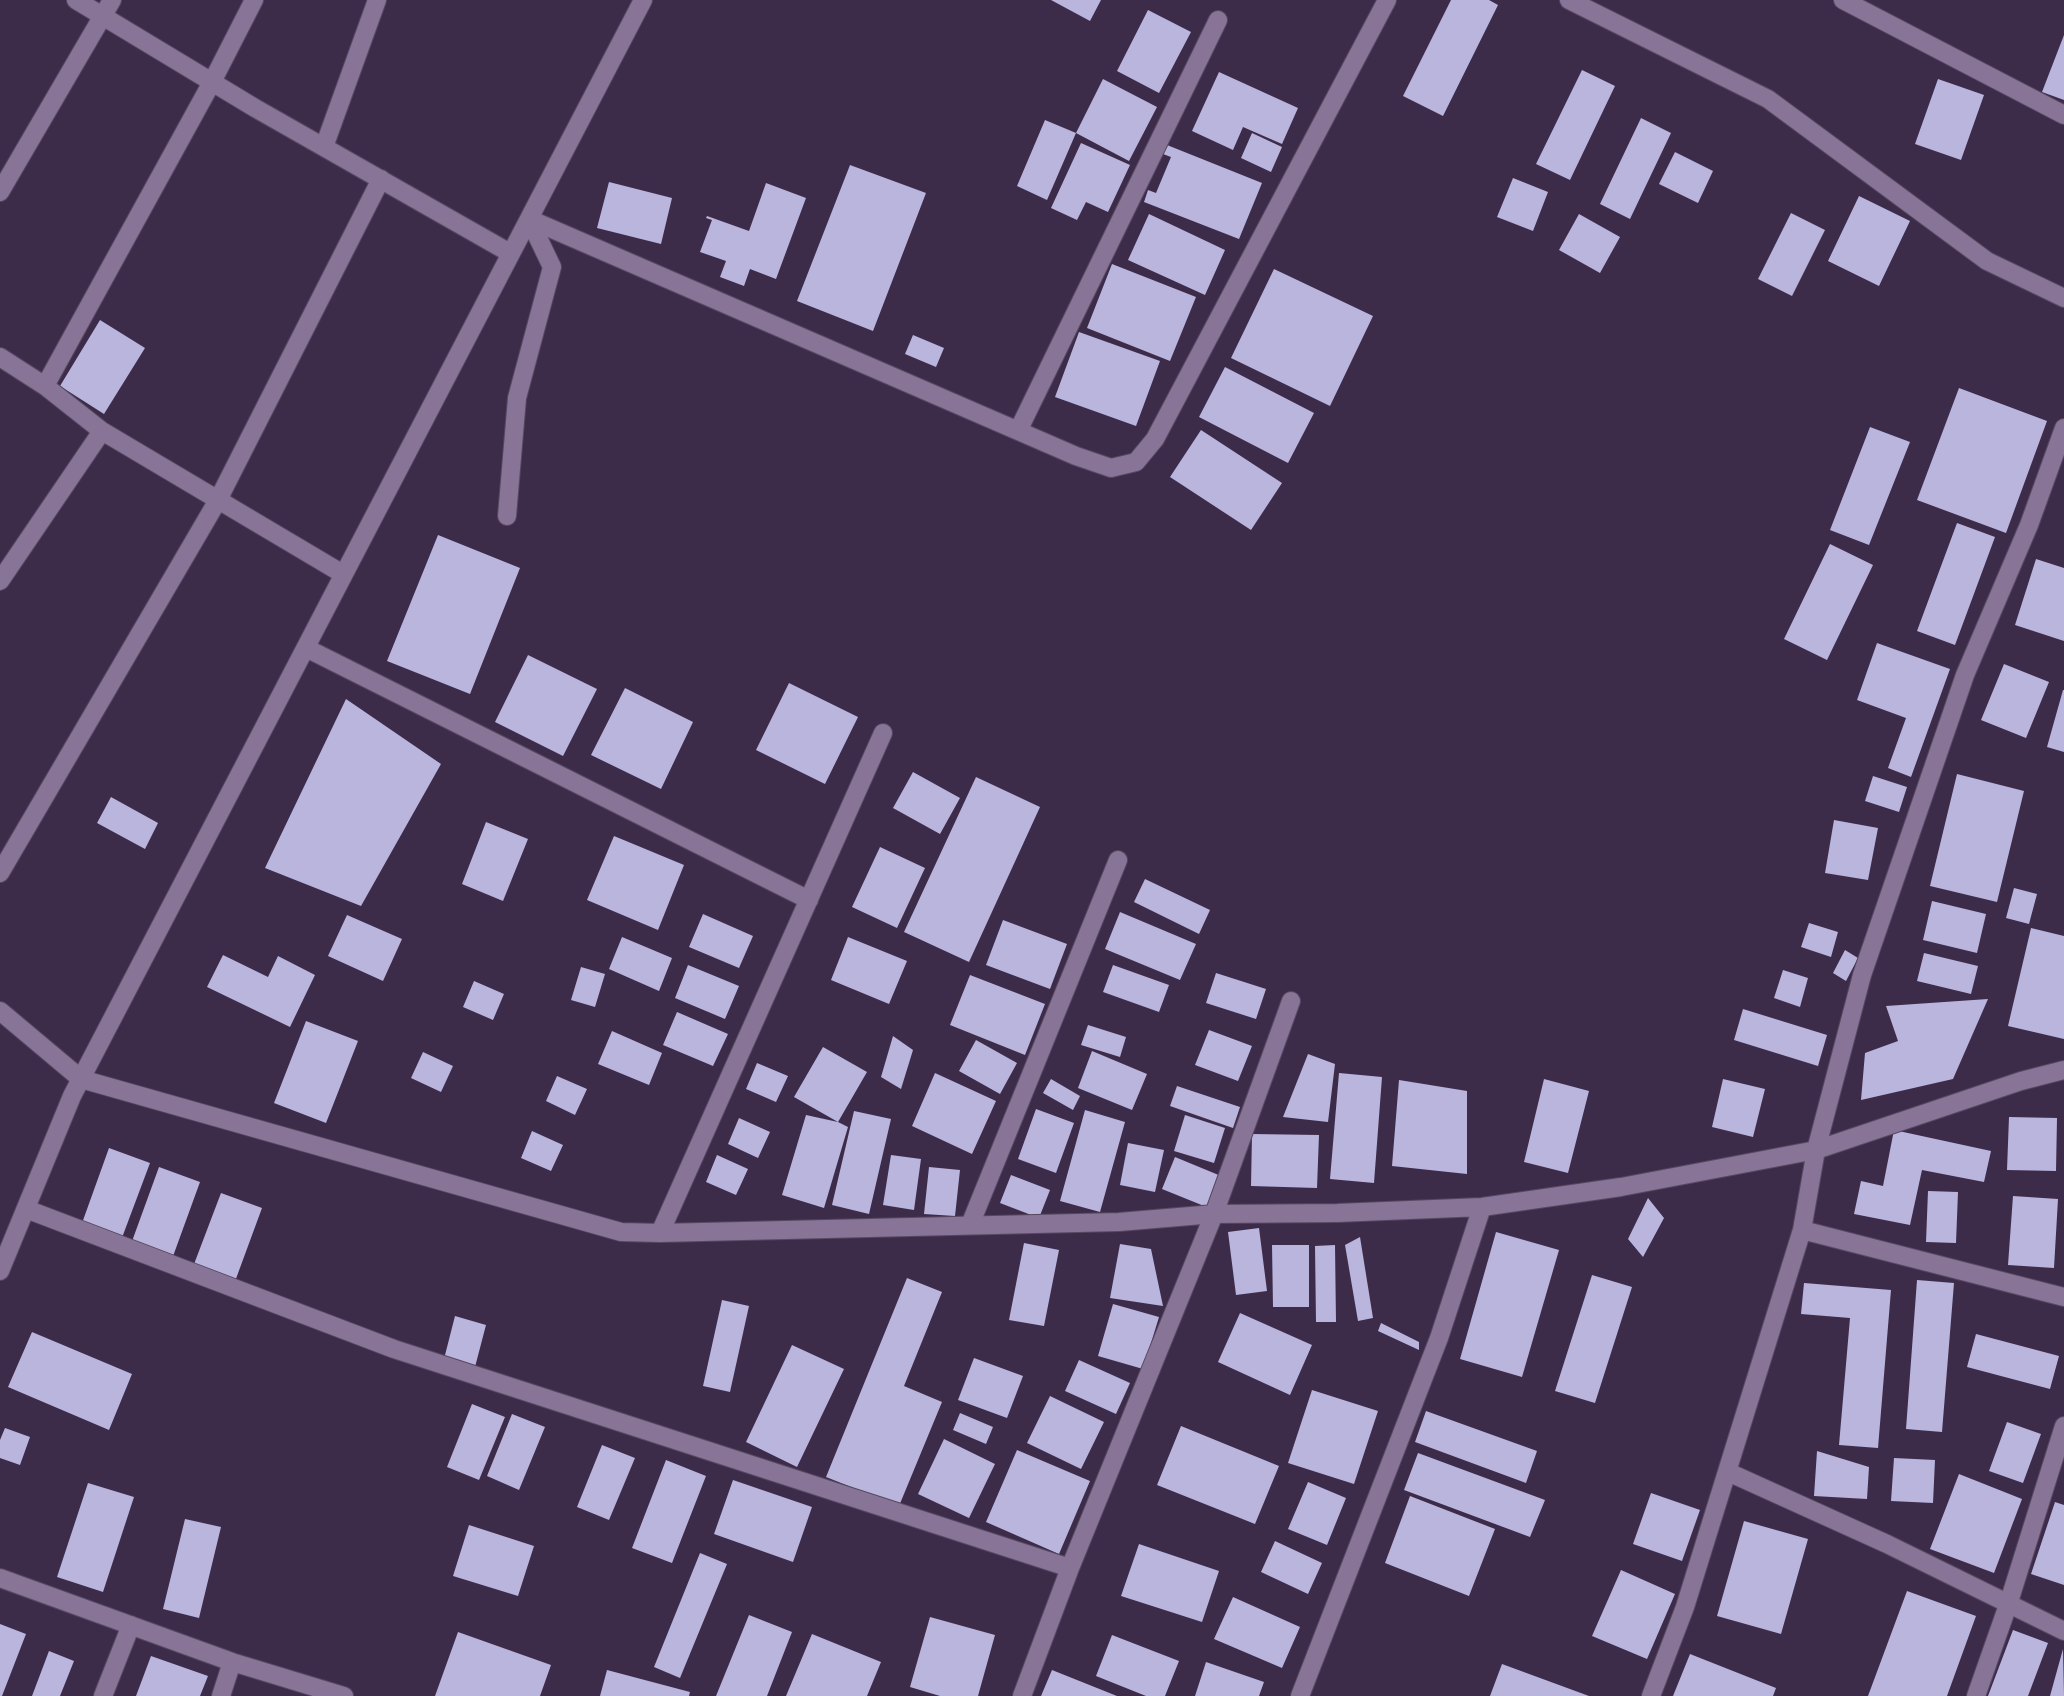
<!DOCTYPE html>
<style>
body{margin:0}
canvas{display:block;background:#3d2b4a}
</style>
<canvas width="2064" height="1696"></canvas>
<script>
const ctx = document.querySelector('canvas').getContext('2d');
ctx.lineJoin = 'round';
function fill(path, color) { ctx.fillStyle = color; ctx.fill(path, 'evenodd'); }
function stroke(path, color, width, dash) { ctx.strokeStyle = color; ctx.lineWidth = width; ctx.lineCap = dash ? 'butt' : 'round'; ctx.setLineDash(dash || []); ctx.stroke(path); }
fill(new Path2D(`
 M1051,0H1101L1090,21Z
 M1451,0H1489L1498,5L1443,116L1403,96Z
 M1148,10L1191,32L1159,93L1117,71Z
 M2064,35V100L2042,92Z
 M1582,70L1615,86L1570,180L1536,164Z
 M1219,72L1298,108L1282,144L1243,127L1233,150L1192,131Z
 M1103,79L1157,107L1129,161L1076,133Z
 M1938,79L1984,95L1961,160L1915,144Z
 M1641,118L1671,133L1630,219L1600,204Z
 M1045,120L1076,133L1047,200L1017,186Z
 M1252,133L1282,147L1271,172L1241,158Z
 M1081,143L1130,165L1108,212L1086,202L1077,220L1051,208Z
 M1167,145L1262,183L1239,239L1144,202L1148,190L1156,193L1171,157L1163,154Z
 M1675,152L1713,171L1698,203L1659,184Z
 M850,165L926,193L873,331L797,301Z
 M1513,178L1548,192L1533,231L1497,217Z
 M609,182L672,198L661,244L597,228Z
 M766,183L806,198L776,279L750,269L744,286L720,277L726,261L700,252L712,220L706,218L707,216L749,231Z
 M1859,196L1910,221L1879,286L1828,261Z
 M1791,213L1825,230L1792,296L1758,279Z
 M1149,214L1225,250L1205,295L1128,260Z
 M1579,214L1620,237L1600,273L1559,250Z
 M1112,264L1196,297L1170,361L1087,328Z
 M1274,269L1373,316L1330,406L1231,358Z
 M100,320L145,348L104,414L60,386Z
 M1079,332L1160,361L1136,426L1055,397Z
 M913,335L944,348L936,367L905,354Z
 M1225,367L1314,413L1288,463L1199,417Z
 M1959,388L2047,421L2006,533L1917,500Z
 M1870,427L1910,442L1869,545L1830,530Z
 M1201,430L1282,483L1251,530L1170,477Z
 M1957,523L1995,537L1955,645L1917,631Z
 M438,535L520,568L470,694L387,661Z
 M1830,544L1873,565L1827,660L1784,639Z
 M2036,559L2064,568V641L2015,625Z
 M1877,643L1950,669L1911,777L1888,768L1906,718L1857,700Z
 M528,655L597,689L563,756L495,722Z
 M2004,664L2049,682L2026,738L1981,720Z
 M789,683L858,717L825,784L756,750Z
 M625,688L693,722L661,789L591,755Z
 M2063,690H2064V752L2047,747Z
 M346,699L441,764L361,906L265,868Z
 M913,772L960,798L940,834L893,808Z
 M1957,774L2024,791L1997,902L1930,886Z
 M1873,776L1907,787L1899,812L1865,801Z
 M976,777L1040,807L969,962L904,932Z
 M111,797L158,823L145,849L97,823Z
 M1834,820L1878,828L1868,880L1825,873Z
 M486,822L528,839L503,901L462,884Z
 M614,836L684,865L658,930L587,900Z
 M880,847L925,868L897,928L852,907Z
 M1145,879L1210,910L1199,934L1134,902Z
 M2014,888L2037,894L2029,924L2006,918Z
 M1932,901L1986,914L1977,953L1923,940Z
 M1120,912L1196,944L1180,980L1105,949Z
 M703,914L753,936L739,968L689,947Z
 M347,915L402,939L383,981L328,956Z
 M1003,920L1067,944L1050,989L986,965Z
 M1809,923L1838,932L1831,957L1801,947Z
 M2031,928L2064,936V1039L2008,1026Z
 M622,937L672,958L659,991L609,969Z
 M848,937L907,961L889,1004L831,980Z
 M1845,950L1858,958L1846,981L1833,973Z
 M1924,953L1978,966L1971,994L1917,981Z
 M223,955L268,977L278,956L315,975L290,1027L207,987Z
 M688,965L739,986L725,1019L675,998Z
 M1113,965L1169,985L1159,1012L1103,992Z
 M581,967L605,974L595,1007L571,1000Z
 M1783,970L1808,978L1800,1007L1774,998Z
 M1216,973L1266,989L1256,1019L1206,1003Z
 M970,975L1045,1004L1025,1055L950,1025Z
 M474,981L504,994L493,1020L463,1007Z
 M1988,999L1953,1079L1861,1100L1865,1053L1898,1041L1886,1006Z
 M1743,1009L1827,1035L1818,1066L1734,1040Z
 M677,1012L728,1034L713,1066L663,1045Z
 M306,1021L358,1041L326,1123L274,1103Z
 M1088,1025L1126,1037L1120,1057L1081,1045Z
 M1209,1030L1252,1046L1238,1081L1195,1065Z
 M612,1031L662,1053L649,1085L598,1064Z
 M893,1036L913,1050L901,1089L881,1077Z
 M976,1040L1017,1063L1000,1094L959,1071Z
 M823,1047L867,1072L838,1122L794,1097Z
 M1092,1051L1147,1074L1132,1110L1078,1088Z
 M423,1052L453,1066L441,1092L411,1078Z
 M1308,1054L1335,1064L1328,1122L1283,1117Z
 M757,1063L788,1076L776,1102L746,1089Z
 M935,1073L996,1101L972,1154L912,1126Z
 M1339,1073L1382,1077L1374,1183L1330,1179Z
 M557,1076L587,1089L575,1115L546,1101Z
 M1051,1079L1080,1096L1073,1110L1043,1093Z
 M1544,1079L1589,1091L1568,1173L1524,1162Z
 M1723,1079L1765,1089L1753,1137L1712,1127Z
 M1399,1080L1467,1091V1174L1392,1166Z
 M1177,1086L1240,1107L1233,1128L1170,1106Z
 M1036,1109L1074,1123L1056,1173L1018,1159Z
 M1085,1110L1125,1122L1100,1212L1060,1201Z
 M854,1111L891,1119L869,1214L832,1205Z
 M806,1115L838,1122L848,1127L824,1208L782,1195Z
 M1185,1115L1225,1128L1214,1163L1174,1151Z
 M2009,1117L2057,1118L2056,1171L2007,1170Z
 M739,1118L770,1132L758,1158L728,1144Z
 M1894,1130L1991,1151L1984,1182L1922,1170L1910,1225L1854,1214L1861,1181L1883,1186Z
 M532,1131L563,1145L551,1171L521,1158Z
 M1252,1134L1319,1135L1317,1188L1251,1186Z
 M1128,1143L1164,1150L1155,1192L1120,1185Z
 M109,1148L150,1163L117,1251L77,1237Z
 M717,1155L748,1169L736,1195L706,1182Z
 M891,1155L921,1159L914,1210L883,1205Z
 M1175,1157L1221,1176L1209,1208L1162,1189Z
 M159,1167L200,1182L168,1270L127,1255Z
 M929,1167L960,1170L955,1216L924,1214Z
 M1011,1175L1050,1190L1039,1218L1000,1203Z
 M1928,1191L1958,1192L1956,1243L1926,1242Z
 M221,1193L262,1208L230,1295L188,1280Z
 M2013,1196L2058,1199L2054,1268L2008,1265Z
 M1648,1198L1664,1218L1643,1257L1628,1239Z
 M1259,1228L1267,1291L1236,1295L1228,1232Z
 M1496,1232L1559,1250L1522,1377L1460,1359Z
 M1360,1237L1373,1318L1358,1321L1345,1245Z
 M1024,1243L1059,1250L1044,1326L1009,1320Z
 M1120,1244L1151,1249L1163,1306L1110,1298Z
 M1272,1245H1309V1307H1273Z
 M1335,1245L1336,1322H1316L1315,1246Z
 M1592,1275L1632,1287L1595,1403L1555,1391Z
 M907,1278L942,1292L904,1386L942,1402L899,1506L826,1477Z
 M1917,1280L1954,1283L1942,1432L1906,1429Z
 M1804,1283L1891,1290L1878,1448L1839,1445L1850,1318L1801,1314Z
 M722,1300L749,1306L730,1392L703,1386Z
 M1113,1304L1159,1317L1143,1369L1098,1356Z
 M1240,1313L1312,1345L1290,1395L1218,1362Z
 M455,1316L486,1325L475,1367L444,1359Z
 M1381,1323L1419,1342V1350L1378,1331Z
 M32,1332L132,1374L109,1430L8,1387Z
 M1976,1334L2059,1356L2050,1389L1967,1367Z
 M792,1345L844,1369L797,1467L746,1442Z
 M974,1358L1023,1376L1007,1418L958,1400Z
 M1079,1360L1130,1383L1116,1414L1065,1391Z
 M1312,1390L1378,1411L1354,1484L1288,1463Z
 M1050,1396L1104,1422L1081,1469L1027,1443Z
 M472,1404L505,1417L479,1480L447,1467Z
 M1426,1411L1537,1451L1526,1483L1415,1442Z
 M960,1413L993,1427L986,1444L953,1430Z
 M512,1414L545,1427L519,1490L487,1476Z
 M2007,1422L2041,1434L2023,1483L1989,1471Z
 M1181,1426L1279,1466L1255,1524L1157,1485Z
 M5,1428L30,1437L20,1465L0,1458V1440Z
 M944,1439L995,1464L969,1518L918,1494Z
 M602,1445L635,1458L609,1520L577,1507Z
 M1017,1450L1090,1481L1059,1554L986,1522Z
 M1817,1451L1869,1467L1867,1499L1814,1496Z
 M1418,1453L1545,1500L1530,1537L1404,1490Z
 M1894,1458L1935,1460L1933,1503L1891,1501Z
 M666,1460L706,1476L672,1563L632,1548Z
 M1959,1474L2022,1499L1994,1573L1930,1549Z
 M733,1480L812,1507L793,1562L714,1534Z
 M1308,1482L1346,1498L1327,1545L1288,1529Z
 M88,1483L134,1497L103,1592L57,1577Z
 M1651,1493L1700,1510L1682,1561L1633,1544Z
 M1410,1496L1495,1529L1469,1596L1385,1563Z
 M2055,1502L2064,1505V1585L2031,1574Z
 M185,1519L221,1527L199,1618L163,1609Z
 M1744,1521L1808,1539L1781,1634L1717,1616Z
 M469,1525L534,1546L518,1596L453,1576Z
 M1275,1541L1322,1563L1308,1594L1261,1572Z
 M1139,1544L1219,1571L1202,1622L1121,1596Z
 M700,1553L727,1564L680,1678L654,1667Z
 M1621,1570L1675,1594L1647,1659L1592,1636Z
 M1907,1591L1976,1616L1947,1696H1868Z
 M1233,1597L1300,1627L1282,1668L1214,1639Z
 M749,1615L792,1632L767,1696H716Z
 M930,1617L995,1635L978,1696H940L910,1687Z
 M0,1624L26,1634L2,1696H0Z
 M2013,1630L2048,1643L2028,1696H1988Z
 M458,1632L551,1665L540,1696H435Z
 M812,1634L881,1662L867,1696H786Z
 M1112,1635L1179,1661L1165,1696H1146L1096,1676Z
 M2063,1649L2064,1696H2050Z
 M49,1651L74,1661L60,1696H32Z
 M1690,1654L1776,1688L1773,1696H1673Z
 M151,1656L208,1676L200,1696H136Z
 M1206,1662L1264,1682L1259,1696H1195Z
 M1502,1664L1589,1696H1490Z
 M607,1670L690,1692L689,1696H600Z
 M1052,1670L1117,1696H1041Z`), '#b9b5dd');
const street = new Path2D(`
 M76,0L255,108L510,253
 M1569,0L1768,99L1987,261L2064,298
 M1843,0L2064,115
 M324,147L377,0
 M0,192L112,0
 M529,219L1076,456L1111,468L1136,462L1155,439L1387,0
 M0,357L45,386L102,431L343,574
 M45,386L212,82L254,0
 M1018,431L1218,20
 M507,516L517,398L552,267L529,219
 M0,581L102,431
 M306,648L809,900
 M0,873L218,500L381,179
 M0,1011L81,1079L621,1232L660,1233L1119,1222L1214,1214L1337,1213L1482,1207L1621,1187L1816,1150L2021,1081L2064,1070
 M26,1209L394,1349L1070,1568
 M970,1225L1118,860
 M1802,1230L2064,1297
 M660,1233L883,733
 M0,1271L72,1096L643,0
 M1728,1472L1887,1544L2064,1631
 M0,1578L232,1662L344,1696
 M103,1696L131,1625
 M221,1696L232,1662
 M1022,1696L1070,1568L1214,1214L1291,1001
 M1300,1696L1439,1338L1482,1207
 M1651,1696L1685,1607L1802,1230L1816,1150L1862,975L1965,675L2029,525L2064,428
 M1976,1696L2008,1605L2064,1426`);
stroke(street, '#574861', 20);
stroke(street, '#877497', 18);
</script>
